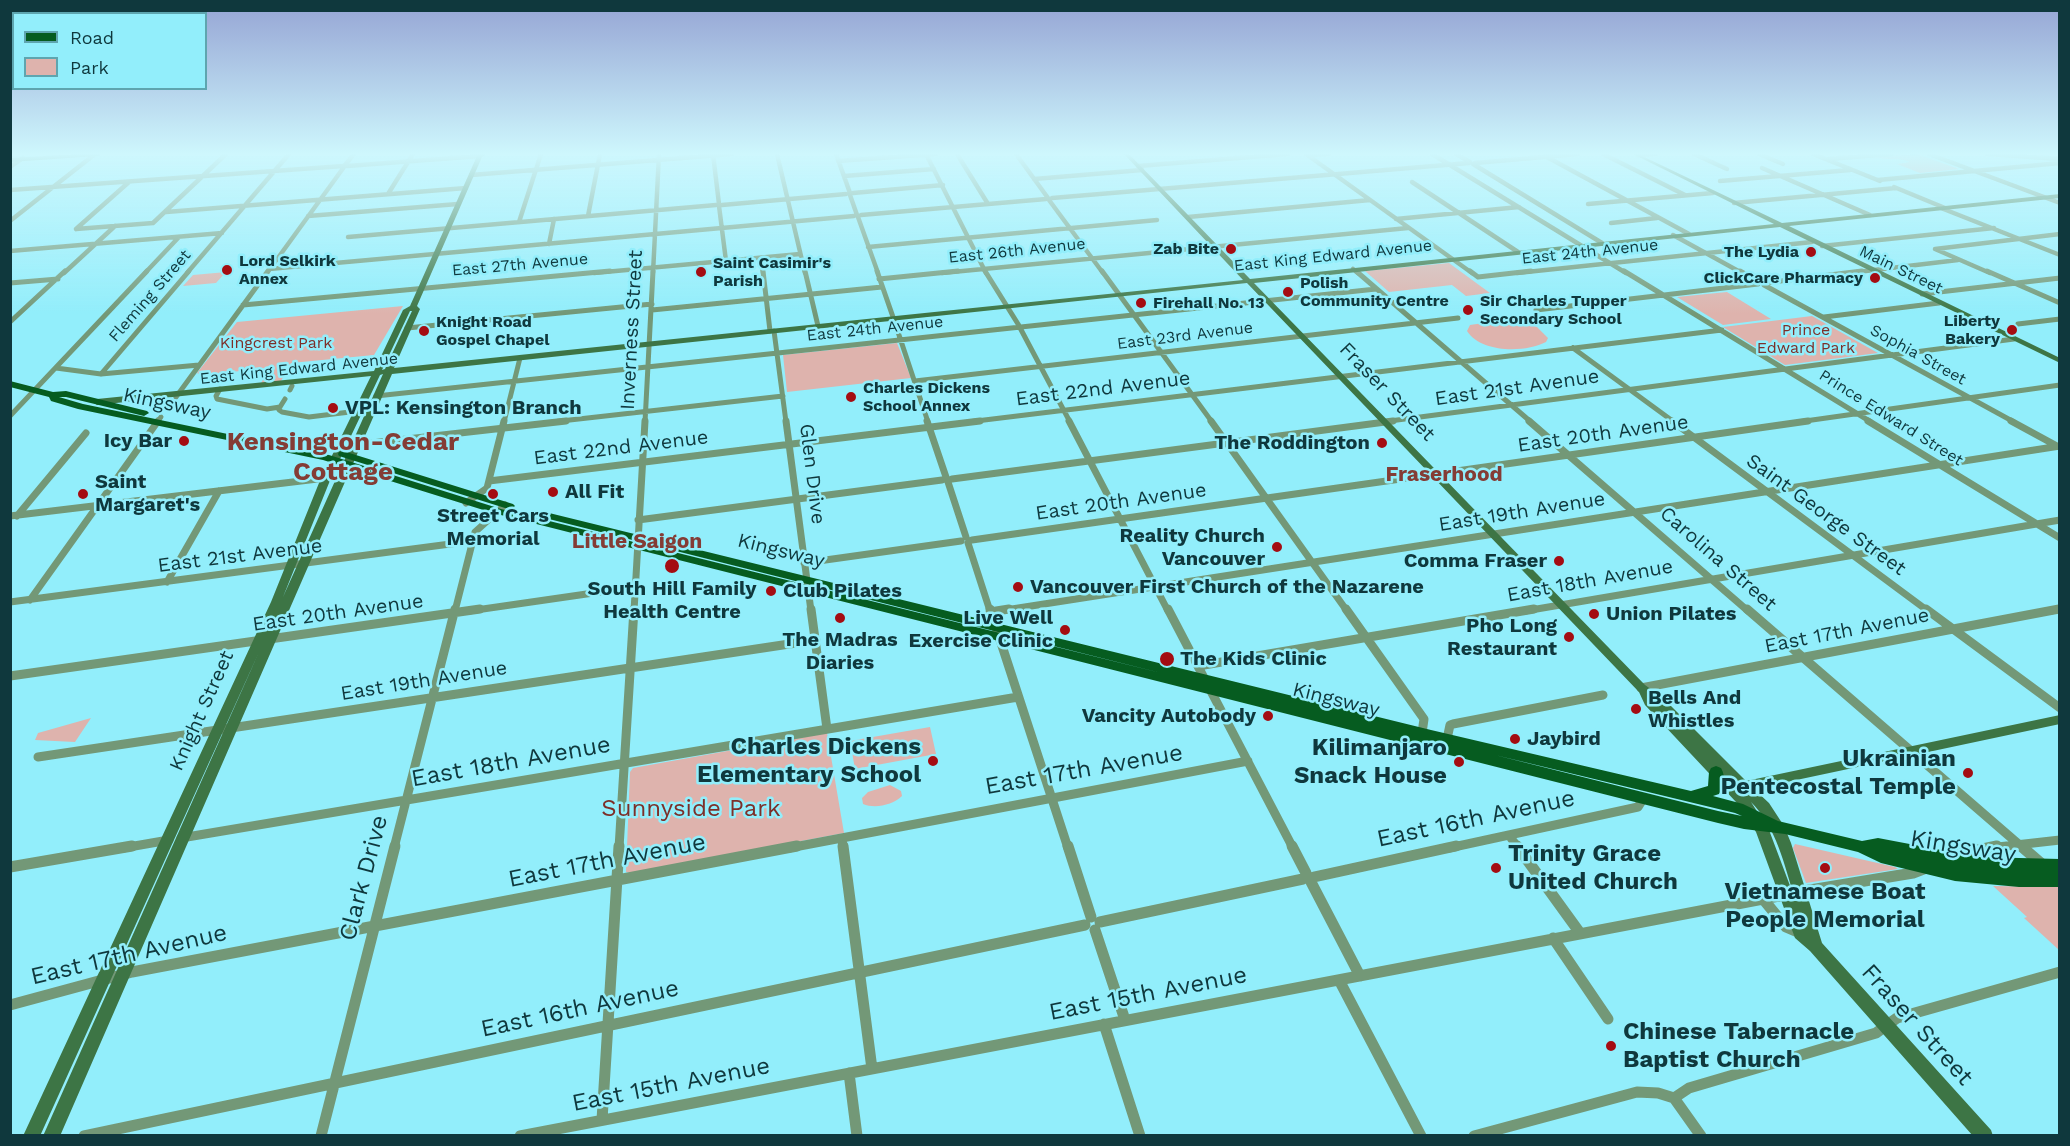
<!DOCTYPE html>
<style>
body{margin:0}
#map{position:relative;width:2070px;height:1146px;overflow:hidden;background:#92eefb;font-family:"Work Sans",sans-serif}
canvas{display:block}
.frame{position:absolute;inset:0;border:12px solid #0f383d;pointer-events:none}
.legend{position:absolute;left:12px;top:12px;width:195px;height:78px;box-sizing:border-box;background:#92eefb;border:2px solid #5ea5af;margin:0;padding:8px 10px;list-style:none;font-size:18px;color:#0f383d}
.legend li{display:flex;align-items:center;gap:12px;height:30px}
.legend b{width:30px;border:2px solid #5ea5af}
</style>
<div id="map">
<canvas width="2070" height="1146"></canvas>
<div class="frame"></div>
<ul class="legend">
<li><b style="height:8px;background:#065c20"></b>Road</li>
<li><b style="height:16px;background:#deb3ad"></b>Park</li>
</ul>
</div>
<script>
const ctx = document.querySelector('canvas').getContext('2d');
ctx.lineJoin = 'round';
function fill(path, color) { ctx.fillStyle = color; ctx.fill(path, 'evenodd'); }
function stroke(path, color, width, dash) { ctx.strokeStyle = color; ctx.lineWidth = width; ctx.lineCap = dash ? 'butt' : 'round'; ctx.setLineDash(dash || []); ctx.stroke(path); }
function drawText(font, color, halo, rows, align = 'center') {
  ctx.font = font + ' "Work Sans",sans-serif'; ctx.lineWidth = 5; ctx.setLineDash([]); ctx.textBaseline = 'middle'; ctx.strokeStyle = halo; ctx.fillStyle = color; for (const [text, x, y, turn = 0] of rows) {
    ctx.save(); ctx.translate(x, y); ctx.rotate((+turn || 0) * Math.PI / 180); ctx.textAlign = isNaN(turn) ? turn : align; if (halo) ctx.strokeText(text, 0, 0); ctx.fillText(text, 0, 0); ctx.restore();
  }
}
fill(new Path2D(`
 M1917,154L1959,169L1920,173L1897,164L1910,162C1899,157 1888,161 1877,157Z
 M1449,263L1490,293L1466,296L1452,285L1389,292L1365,271Z
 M226,272L216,283L183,286L193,275Z
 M1727,292L1771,319L1723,325L1677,297Z
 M403,306L374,355L291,363L281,381L261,383L270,368L201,375L197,373L237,322Z
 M1812,316L1878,353L1785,365L1723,327Z
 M1524,317L1526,319L1520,320L1537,327L1548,338L1546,342C1525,353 1481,353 1467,331L1470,325Z
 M897,343L911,378L787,392L783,355Z
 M91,718L75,742L35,740L38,733Z
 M930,727L936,754L855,769L850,741Z
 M827,733L844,833L631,873L626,872L630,772L633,768Z
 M890,785L901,791L902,796C893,805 875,809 863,804L862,798L868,792Z
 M1795,844L1895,867L1898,869L1806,883L1793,848Z
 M1993,886L2059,887V950L2024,918L2027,917Z`), '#deb3ad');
stroke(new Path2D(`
 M713,154L719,204
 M777,154L805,273
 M836,154L850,193
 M926,154L986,273
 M957,154L988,204
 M1016,154L1048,198
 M1306,154L1472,273
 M1432,154L1626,273
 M1456,154L1470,162
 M1603,154L1685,195
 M1694,154L1727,169
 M1759,154L1783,164
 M1813,154L1880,181
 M1929,154L2060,203
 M1987,154L2060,159
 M1309,155L1329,154
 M1638,155L1656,154
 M1545,156L1689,234
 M1828,159L1892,154
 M838,161L936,154
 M1475,163L1578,154
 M1473,164L1602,243
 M345,165L354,154
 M347,166L480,156
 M1138,166L1288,154
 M10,167L23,158
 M1762,168L1870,215
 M471,175L732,154
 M844,176L934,169
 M1034,179L1142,170
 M1878,180L2060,163
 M1720,181L1850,170
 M1412,182L1518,252
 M1894,187L1945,208
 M10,190L343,166
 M853,193L943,185
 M388,194L413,154
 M850,195L857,215
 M1052,198L1469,163
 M1049,200L1103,273
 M1734,203L1896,188
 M1588,204L1713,193
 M722,205L846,194
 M719,206L726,261
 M1941,208L2060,255
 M166,212L466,188
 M861,215L1046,199
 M308,216L458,204
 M588,216L600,154
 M858,217L878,273
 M1188,217L1370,200
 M1396,219L1519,207
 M10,221L95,154
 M519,222L541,154
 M1611,223L1657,218
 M76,229L153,223L226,154
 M76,229L129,182
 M1673,235L1742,273
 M348,237L716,205
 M549,244L554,219
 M1822,246L1994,228
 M868,247L1157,220
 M1935,249L1990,273
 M1935,249L2060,234
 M10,251L222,233
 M761,258L763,273
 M269,269L854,216
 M1353,269L1358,273
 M64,273L115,226
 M145,273L179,237
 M187,273L289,154
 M267,273L344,167
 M594,273L800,254
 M653,273L659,154
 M942,273L1408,228
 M1517,273L1812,242
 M1849,273L1958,260`), '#739877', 4.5);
stroke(new Path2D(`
 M763,271L770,331
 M805,271L818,326
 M877,271L893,317
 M985,271L1018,324L1070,422
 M1102,271L1212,422
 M1356,271L1531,422
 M1470,271L1478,277L1531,271
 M1624,271L1871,422
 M1740,271L1759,282
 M1987,271L2060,303
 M879,279L958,271
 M10,283L58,279
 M1764,283L1862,271
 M1764,285L2014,422
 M1922,294L2060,278
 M243,305L610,271
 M652,310L882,287
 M1536,310L1758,284
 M1824,317L1939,303
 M894,320L928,422
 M10,322L65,271
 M2018,324L2060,319
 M407,328L652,304
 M774,331L786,422
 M1573,348L1674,422
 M56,368L101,374L199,365
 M101,374L189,271
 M915,381L1458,318
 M220,389L216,396L217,399L267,409L280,407
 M290,390L292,386
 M376,396L1376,289
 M176,397L268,271
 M280,407L279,410L282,412L309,417L358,411
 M280,407L285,399
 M10,416L147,271
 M157,422L161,417
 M504,422L520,358
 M552,422L783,396
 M645,422L653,271
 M968,422L1722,330
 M1382,422L2014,339
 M1798,422L2060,385`), '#739877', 5);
stroke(new Path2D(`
 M786,421L811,611
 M927,421L946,477
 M1069,421L1168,611
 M1211,421L1347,611
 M1529,421L1748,611
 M1672,421L1928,611
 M1868,421L2060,538
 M2011,421L2057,446
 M354,445L566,421
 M952,479L1393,421
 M489,481L980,421
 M948,482L966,537
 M466,503L487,488L504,421
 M10,516L326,478
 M17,516L86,433
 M638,520L942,480
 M972,540L1808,421
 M968,543L990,611
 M804,563L961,541
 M167,582L219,491
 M30,600L158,421
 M10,602L473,541
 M455,611L475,532L505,505
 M469,611L635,587
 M634,611L645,421
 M999,611L2060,446
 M1525,611L2060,520
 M2051,611L2060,609`), '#739877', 7);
stroke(new Path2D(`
 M811,609L827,729
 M990,609L1068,848
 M1168,609L1293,848
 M1346,609L1424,719L1422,733
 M1747,609L2023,848
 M1926,609L2060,708
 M990,612L1009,609
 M1198,666L1534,609
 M10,676L480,609
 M1641,688L2059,609
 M1447,739L1450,725L1453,724L1603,695
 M38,757L816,640
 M1509,835L1518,848
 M181,838L1018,697
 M842,838L843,848
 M123,848L169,840
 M394,848L455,609
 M619,848L634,609
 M789,848L1248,761
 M1449,848L1638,807L1643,799
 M1989,848L2060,840`), '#739877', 9);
stroke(new Path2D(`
 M843,846L872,1069
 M1068,846L1091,917
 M1292,846L1306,873
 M1517,846L1580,933
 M2021,846L2043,865
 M1952,859L1954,855L1997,846
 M10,867L132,846
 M1314,877L1456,846
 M1311,882L1360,976
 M1798,892L1913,873L1926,868
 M1763,899L1786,927L1800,933
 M1100,922L1303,879
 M1095,930L1125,1020
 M1553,938L1608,1019
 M1339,980L1421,1136
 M10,1005L132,972L797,846
 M1104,1024L1140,1136
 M849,1073L857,1136
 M1674,1098L1689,1088L1876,1033L1897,1018L2060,972
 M1674,1098L1701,1136
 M602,1120L619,846
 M84,1136L1085,925
 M321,1136L395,846
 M520,1136L1784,895
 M1474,1136L1637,1092L1658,1093L1674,1098`), '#739877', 11);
fill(new Path2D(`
 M80,154H101L98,156L10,162V158Z
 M480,154H486L482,157L417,306L420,309L394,368L1243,280L1124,154H1129L1250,279L1774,224L1633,154H1638L1782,223L2060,194V198L1789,226L2060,358V363L1780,227L1254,283L1645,685L1662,697L1746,781L2060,715V724L1754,789L1769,803L1784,826L1791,843L1822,943L1991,1130L1993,1136H1973L1810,951L1795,938L1756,832L1736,802L1645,705L1639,692L1247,283L392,374L60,1136H43L259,652L40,1136H23L271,602L321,478L371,376L97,405L93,402L97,399L374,371L403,310L410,306L477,156ZM410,311H412L385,369L382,370ZM383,374L283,597L331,478L380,375ZM1751,802C1777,828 1784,864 1795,899L1769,830Z`), '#3d7545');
fill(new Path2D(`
 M10,381L53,392L66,391L147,411L149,413L144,416L66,397H59L83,404L329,455L501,509L1165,674L537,516L535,514L541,511L1431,730L1691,791L1708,786L1709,772L1711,768L1716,766L1721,768C1726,777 1724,785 1719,794L1713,796L1743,804L1778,821L1862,841L1878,838L1978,857L2060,859V873L1994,871L2060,873V887H2019L1955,881L1881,863L1858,852L1785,834L1744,829L1718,823L493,513L323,460L78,409L51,401L49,397L10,387ZM1495,755L1735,813L1742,816L1718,811Z
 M343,451L513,504L515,506L513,508H505L339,456L338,454L339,452Z`), '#065c20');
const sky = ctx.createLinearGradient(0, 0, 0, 314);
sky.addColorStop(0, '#95a4d4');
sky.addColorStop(0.49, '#cef7fd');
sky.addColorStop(1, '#cef7fd00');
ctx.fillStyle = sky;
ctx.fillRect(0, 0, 2070, 314);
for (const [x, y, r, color] of [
 [1231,249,6,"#a40c12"],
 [1811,252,6,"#a40c12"],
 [227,270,6,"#a40c12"],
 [701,272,6,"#a40c12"],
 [1875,278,6,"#a40c12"],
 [1288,292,6,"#a40c12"],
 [1141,303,6,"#a40c12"],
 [1468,310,6,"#a40c12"],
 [2012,330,6,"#a40c12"],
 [424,331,6,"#a40c12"],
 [851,397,6,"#a40c12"],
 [333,408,6,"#a40c12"],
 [184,441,6,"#a40c12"],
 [1382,443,6,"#a40c12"],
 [553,492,6,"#a40c12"],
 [83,494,6,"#a40c12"],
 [493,494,6,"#a40c12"],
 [1277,547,6,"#a40c12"],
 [1559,561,6,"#a40c12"],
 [672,566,8,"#a40c12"],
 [1018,587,6,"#a40c12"],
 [771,591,6,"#a40c12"],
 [1594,614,6,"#a40c12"],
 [840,618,6,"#a40c12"],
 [1065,630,6,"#a40c12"],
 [1569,637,6,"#a40c12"],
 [1167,659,8,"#a40c12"],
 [1636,709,6,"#a40c12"],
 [1268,716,6,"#a40c12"],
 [1515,739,6,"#a40c12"],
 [933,761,6,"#a40c12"],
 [1459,762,6,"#a40c12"],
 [1968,773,6,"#a40c12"],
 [1496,868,6,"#a40c12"],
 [1825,868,6,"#a40c12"],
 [1611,1046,6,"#a40c12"]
]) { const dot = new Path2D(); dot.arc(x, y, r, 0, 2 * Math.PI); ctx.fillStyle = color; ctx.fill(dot); stroke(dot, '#92eefb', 2); }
drawText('bold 16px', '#0f383d', '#92eefb', [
 ["Zab Bite",1219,249,"right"],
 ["The Lydia",1799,252,"right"],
 ["Lord Selkirk",239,261],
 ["Annex",239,279],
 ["Saint Casimir's",713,263],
 ["Parish",713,281],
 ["ClickCare Pharmacy",1863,278,"right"],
 ["Polish",1300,283],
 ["Community Centre",1300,301],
 ["Sir Charles Tupper",1480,301],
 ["Secondary School",1480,319],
 ["Firehall No. 13",1153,303],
 ["Liberty",2000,321,"right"],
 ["Bakery",2000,339,"right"],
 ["Knight Road",436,322],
 ["Gospel Chapel",436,340],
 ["Charles Dickens",863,388],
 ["School Annex",863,406]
], 'left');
drawText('16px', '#0f383d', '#92eefb', [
 ["East 26th Avenue",1017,251,-6],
 ["East 24th Avenue",1590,252,-6],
 ["East King Edward Avenue",1333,256,-6],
 ["East 27th Avenue",520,265,-5],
 ["Main Street",1901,270,26],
 ["Fleming Street",150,296,-49],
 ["East 24th Avenue",875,329,-6],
 ["East 23rd Avenue",1185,336,-7],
 ["Sophia Street",1918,355,29],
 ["East King Edward Avenue",299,369,-6],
 ["Prince Edward Street",1891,418,32]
]);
drawText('16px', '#7d2f29', '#92eefb', [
 ["Prince",1806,330],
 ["Edward Park",1806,348],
 ["Kingcrest Park",276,343]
]);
drawText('20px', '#0f383d', '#92eefb', [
 ["Inverness Street",632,330,-87],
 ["East 21st Avenue",1517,388,-8],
 ["East 22nd Avenue",1103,389,-7],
 ["Fraser Street",1387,392,46],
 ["Kingsway",167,404,12],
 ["East 20th Avenue",1603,434,-8],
 ["East 22nd Avenue",621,448,-7],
 ["Glen Drive",812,474,83],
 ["East 20th Avenue",1121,502,-8],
 ["East 19th Avenue",1522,512,-9],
 ["Saint George Street",1826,515,36],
 ["Kingsway",781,551,14],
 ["East 21st Avenue",240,556,-7],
 ["Carolina Street",1718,559,41],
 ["East 18th Avenue",1590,581,-10],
 ["East 20th Avenue",338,613,-8],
 ["East 17th Avenue",1847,631,-11],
 ["East 19th Avenue",424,681,-9],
 ["Kingsway",1336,700,14],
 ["Knight Street",202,711,-66]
]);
drawText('bold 20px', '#0f383d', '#92eefb', [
 ["VPL: Kensington Branch",345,408],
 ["Icy Bar",172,441,"right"],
 ["The Roddington",1370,443,"right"],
 ["Saint",95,482],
 ["Margaret's",95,505],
 ["All Fit",565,492],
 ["Street Cars",493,516,"center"],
 ["Memorial",493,539,"center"],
 ["Reality Church",1265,536,"right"],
 ["Vancouver",1265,559,"right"],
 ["Comma Fraser",1547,561,"right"],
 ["Vancouver First Church of the Nazarene",1030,587],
 ["South Hill Family",672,589,"center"],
 ["Health Centre",672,612,"center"],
 ["Club Pilates",783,591],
 ["Union Pilates",1606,614],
 ["Live Well",1053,618,"right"],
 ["Exercise Clinic",1053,641,"right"],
 ["Pho Long",1557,626,"right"],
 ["Restaurant",1557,649,"right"],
 ["The Madras",840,640,"center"],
 ["Diaries",840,663,"center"],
 ["The Kids Clinic",1180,659],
 ["Bells And",1648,698],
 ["Whistles",1648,721],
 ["Vancity Autobody",1256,716,"right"],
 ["Jaybird",1527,739]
], 'left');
drawText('bold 21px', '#843c35', '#92eefb', [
 ["Fraserhood",1444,475],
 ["Little Saigon",637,542]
]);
drawText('bold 24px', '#0f383d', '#92eefb', [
 ["Charles Dickens",921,747],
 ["Elementary School",921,775],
 ["Kilimanjaro",1447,748],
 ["Snack House",1447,776],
 ["Ukrainian",1956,759],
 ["Pentecostal Temple",1956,787],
 ["Trinity Grace",1508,854,"left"],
 ["United Church",1508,882,"left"],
 ["Vietnamese Boat",1825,892,"center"],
 ["People Memorial",1825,920,"center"],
 ["Chinese Tabernacle",1623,1032,"left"],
 ["Baptist Church",1623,1060,"left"]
], 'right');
drawText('24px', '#0f383d', '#92eefb', [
 ["East 18th Avenue",511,762,-10],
 ["East 17th Avenue",1084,770,-10],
 ["East 16th Avenue",1476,819,-12],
 ["Kingsway",1963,847,9],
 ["East 17th Avenue",607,861,-11],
 ["Clark Drive",364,878,-75],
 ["East 17th Avenue",129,955,-13],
 ["East 15th Avenue",1148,994,-11],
 ["East 16th Avenue",580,1009,-12],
 ["Fraser Street",1917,1025,48],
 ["East 15th Avenue",671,1085,-11]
]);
drawText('24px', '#7d2f29', '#92eefb', [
 ["Sunnyside Park",691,809]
]);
drawText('bold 26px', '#843c35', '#92eefb', [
 ["Kensington-Cedar",343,442],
 ["Cottage",343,472]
]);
</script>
